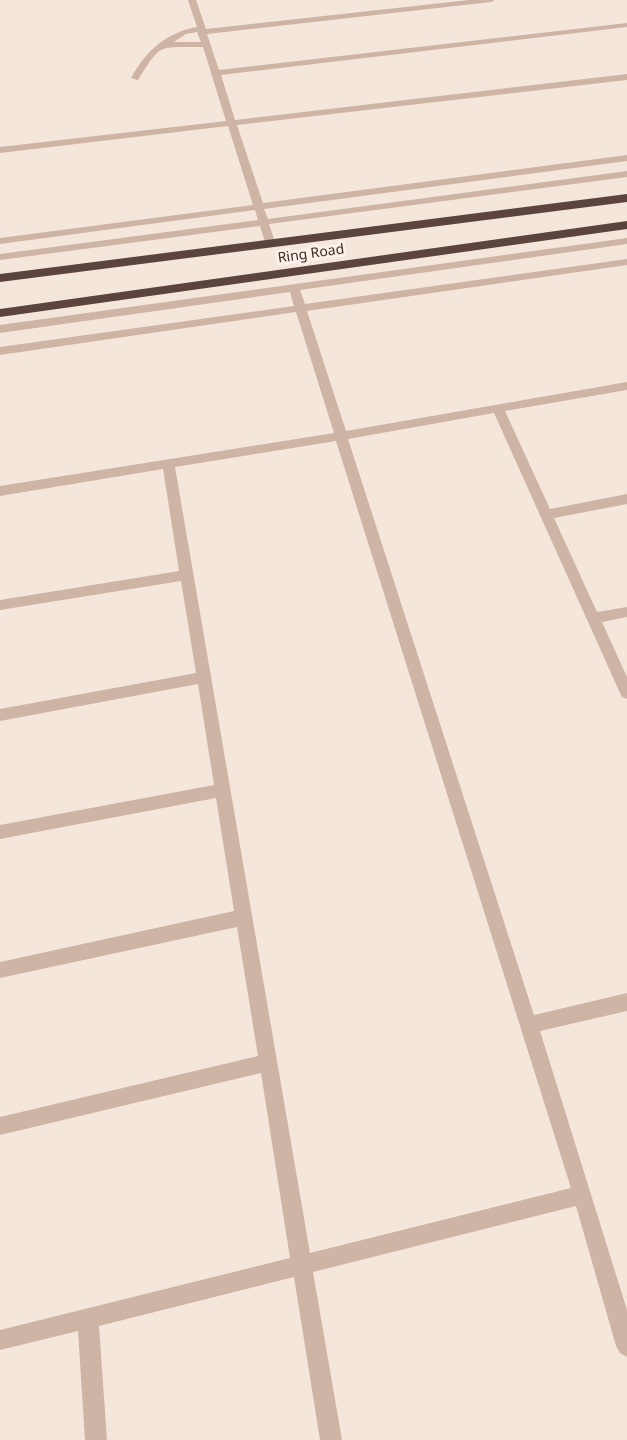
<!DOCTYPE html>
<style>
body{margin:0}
canvas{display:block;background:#f5e6db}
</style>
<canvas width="627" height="1440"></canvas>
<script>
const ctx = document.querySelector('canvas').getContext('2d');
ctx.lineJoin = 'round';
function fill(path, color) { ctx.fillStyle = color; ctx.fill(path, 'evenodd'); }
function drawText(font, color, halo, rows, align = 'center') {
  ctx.font = font + ' "Noto Sans",sans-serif'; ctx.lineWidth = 6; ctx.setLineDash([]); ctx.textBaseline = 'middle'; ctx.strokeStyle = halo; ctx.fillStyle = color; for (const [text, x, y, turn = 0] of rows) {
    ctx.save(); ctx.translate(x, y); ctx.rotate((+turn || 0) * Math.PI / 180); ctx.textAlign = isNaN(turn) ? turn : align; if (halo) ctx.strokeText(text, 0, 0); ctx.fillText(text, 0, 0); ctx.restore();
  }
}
fill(new Path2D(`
 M188,0H196L206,29L469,0H495L491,2L207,34L219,70L627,23V27L221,75L235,120L627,74V80L237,125L263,203L627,155V161L264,209L268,219L627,171V177L269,224L275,242L270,245L265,242L260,226L0,260V254L258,220L255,210L0,244V238L253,205L228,126L0,153V147L226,121L203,47C159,48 162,41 138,80L131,78C146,51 165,33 197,27ZM197,32L201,42H174L186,34Z
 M627,238V244L300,290L305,304L627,259V265L307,311L346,431L627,382V390L505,411L550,509L627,494V504L554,518L597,612L627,607V617L602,622L627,677V699L622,697L620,693L494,413L348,439L534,1015L627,993V1011L540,1031L627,1310V1357L620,1353L616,1346L576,1206L313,1272L342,1440H320L294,1277L99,1326L107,1440H85L78,1331L0,1350V1330L290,1258L261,1073L0,1135V1117L258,1056L237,927L0,978V962L234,911L216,798L0,839V825L214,785L198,684L0,721V709L196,673L181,581L0,610V600L179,571L163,469L0,496V486L334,433L296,312L0,355V347L294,306L290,292L0,333V325ZM336,441L571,1188L310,1253L175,467Z`), '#ceb4a5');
fill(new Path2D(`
 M627,194V202L0,282V274Z
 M627,221V229L0,317V309Z`), '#5b443d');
drawText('14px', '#392b27', '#fcf1e8', [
 ["Ring Road",311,254,-8]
]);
</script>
